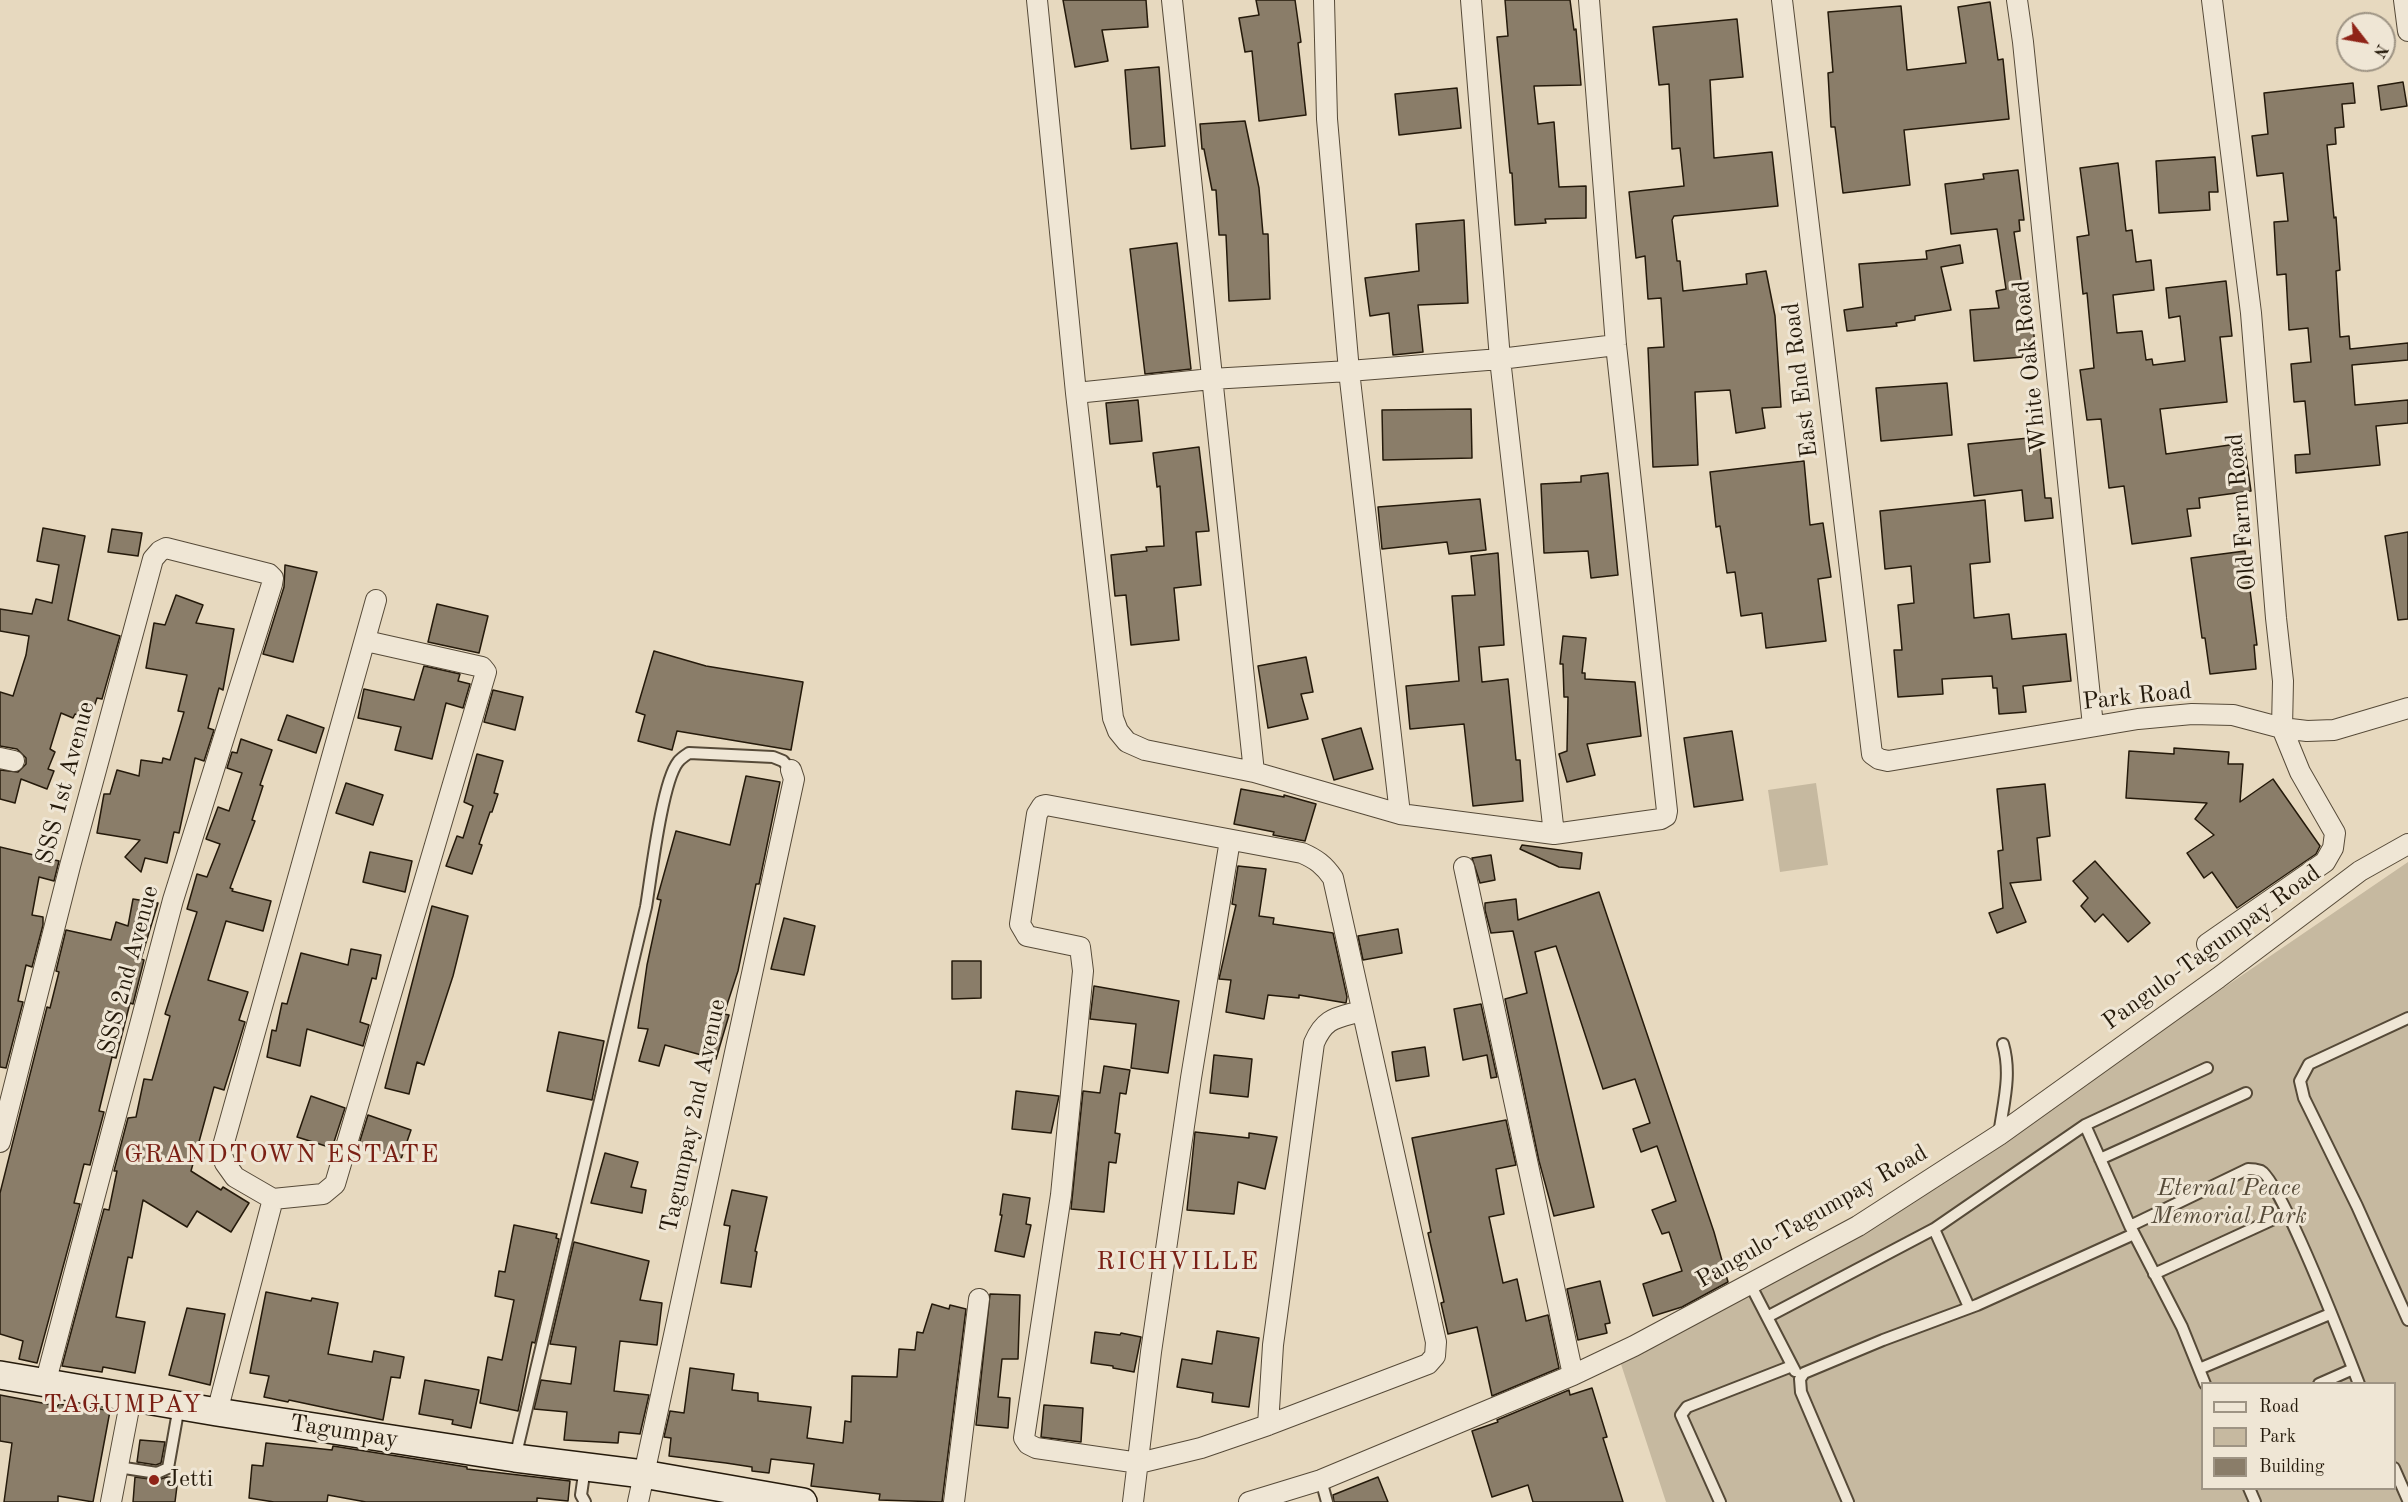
<!DOCTYPE html>
<style>
body{margin:0}
#map{position:relative;width:2408px;height:1502px;overflow:hidden;background:#e7d9bf;font-family:"Old Standard TT",serif}
canvas{display:block}
.legend{position:absolute;left:2201px;top:1382px;width:195px;height:108px;box-sizing:border-box;background:#efe6d5;border:2px solid #9e9484;margin:0;padding:8px 10px;list-style:none;font-size:18px;color:#251a0b}
.legend li{display:flex;align-items:center;gap:12px;height:30px}
.legend b{width:30px;border:2px solid #9e9484}
.north{position:absolute;left:2336px;top:12px;width:60px;height:60px;box-sizing:border-box;background:#efe6d5;border:2px solid #9e9484;border-radius:50%;rotate:121deg;font-size:16px;font-weight:700;line-height:24px;text-align:center;color:#251a0b}
.north::after{content:'';display:block;margin:auto;width:21px;height:27px;background:#8f2418;clip-path:polygon(50% 0,100% 100%,50% 72%,0 100%)}
</style>
<div id="map">
<canvas width="2408" height="1502"></canvas>
<ul class="legend">
<li><b style="height:8px;background:#efe6d5"></b>Road</li>
<li><b style="height:16px;background:#c6b9a0"></b>Park</li>
<li><b style="height:16px;background:#8a7d69"></b>Building</li>
</ul>
<div class="north">N</div>
</div>
<script>
const ctx = document.querySelector('canvas').getContext('2d');
ctx.lineJoin = 'round';
function fill(path, color) { ctx.fillStyle = color; ctx.fill(path, 'evenodd'); }
function stroke(path, color, width, dash) { ctx.strokeStyle = color; ctx.lineWidth = width; ctx.lineCap = dash ? 'butt' : 'round'; ctx.setLineDash(dash || []); ctx.stroke(path); }
function drawText(font, color, halo, rows, align = 'center') {
  ctx.font = font + ' "Old Standard TT",serif'; ctx.lineWidth = 6; ctx.setLineDash([]); ctx.textBaseline = 'middle'; ctx.strokeStyle = halo; ctx.fillStyle = color; for (const [text, x, y, turn = 0] of rows) {
    ctx.save(); ctx.translate(x, y); ctx.rotate((+turn || 0) * Math.PI / 180); ctx.textAlign = isNaN(turn) ? turn : align; if (halo) ctx.strokeText(text, 0, 0); ctx.fillText(text, 0, 0); ctx.restore();
  }
}
fill(new Path2D(`
 M1816,783L1828,865L1780,872L1768,790Z
 M2408,862V1502H1666L1619,1358L1863,1234ZM2202,1384H2394V1488H2202Z`), '#c6b9a0');
const building = new Path2D(`
 M1063,0H1146L1148,27L1102,30L1108,61L1075,67Z
 M1256,0H1295L1301,42L1298,43L1306,115L1259,121L1252,51L1245,52L1239,18L1259,15Z
 M1505,0H1570L1574,30L1576,29L1581,85L1534,86L1538,124L1554,122L1559,187L1586,186V218L1545,219L1546,223L1515,225L1512,173H1510L1497,37L1508,36Z
 M1990,2L1998,60L2003,59L2009,119L1904,130L1910,185L1843,193L1835,127H1831L1828,73L1833,72L1828,12L1901,6L1907,70L1966,63L1958,7Z
 M1737,19L1743,77L1710,80L1714,158L1772,152L1778,206L1674,216L1672,220L1677,261H1680L1683,291L1747,284L1746,274L1766,271L1775,316L1781,407L1762,408L1765,428L1736,433L1730,390L1695,392L1698,465L1653,467L1648,348L1664,347L1661,298L1648,299L1645,256L1636,258L1629,192L1684,186L1680,148L1672,149L1669,84L1659,85L1653,27Z
 M1159,67L1165,146L1131,149L1125,70Z
 M2403,82L2407,106L2381,110L2378,86Z
 M2353,83L2355,103L2342,104L2344,127L2335,128L2336,144L2327,145L2334,218L2336,217L2340,270L2336,271L2340,337L2349,336L2350,349L2408,343V360L2352,365L2355,405L2408,400V423L2376,426L2380,465L2296,473L2295,455L2310,454L2305,401L2294,402L2291,364L2311,362L2308,328L2289,330L2286,274L2277,275L2274,222L2288,221L2283,173L2257,176L2252,136L2268,134L2264,93Z
 M1457,88L1461,128L1399,135L1395,94Z
 M1245,121L1259,188L1263,234H1268L1270,299L1229,301L1226,235H1219L1216,190H1212L1204,149H1202L1200,124Z
 M2215,157L2218,192H2209L2210,210L2159,213L2156,161Z
 M2118,163L2126,231L2132,230L2136,262L2151,260L2154,290L2113,295L2117,333L2142,331L2146,360L2152,359L2153,365L2185,361L2180,316L2169,318L2166,288L2226,281L2232,336L2220,337L2227,402L2160,409L2166,454L2244,443L2251,491L2199,498L2200,508L2187,509L2191,536L2132,544L2124,486L2109,488L2101,419L2087,420L2080,370L2094,368L2087,293L2083,294L2077,237L2089,235L2080,168Z
 M2018,170L2024,220H2019L2020,231L2014,232L2022,286L2029,285L2035,346L2022,347L2023,357L1974,361L1970,310L1999,308L1996,291L2006,289L1997,229L1951,234L1945,184L1984,179L1983,174Z
 M1464,220L1468,303L1418,305L1423,352L1393,355L1389,313L1370,316L1365,278L1419,271L1416,224Z
 M1177,243L1191,369L1145,374L1130,249Z
 M1960,245L1963,263L1941,267L1951,310L1915,316V320L1896,323L1897,326L1847,331L1844,310L1863,307L1859,264L1927,259L1926,251Z
 M1947,383L1952,435L1881,441L1876,388Z
 M1138,400L1142,441L1110,444L1106,403Z
 M1471,409L1472,458L1383,460L1382,410Z
 M2039,437L2045,498H2051L2053,518L2025,521L2022,490L1974,496L1968,444Z
 M1199,447L1209,531L1196,532L1201,585L1174,588L1179,640L1131,645L1126,595L1115,596L1111,555L1147,551L1146,547L1164,546L1160,486L1157,487L1153,453Z
 M1804,461L1810,525L1823,523L1831,577L1818,579L1826,641L1766,648L1762,613L1741,616L1735,572L1727,573L1720,526L1716,527L1710,472Z
 M1608,473L1618,575L1591,578L1588,551L1544,553L1541,484L1581,482V476Z
 M1480,499L1486,550L1449,554L1447,542L1382,549L1378,507Z
 M1985,500L1990,562L1970,564L1974,618L2009,614L2012,639L2066,634L2071,681L2023,686L2026,712L1999,714L1997,688H1993L1992,676L1942,679L1943,694L1898,697L1894,650H1902L1898,605L1914,603L1911,566L1885,569L1880,511Z
 M43,528L85,536L68,620L120,636L102,699L97,698L90,719L75,714L73,718L61,713L50,749L55,752L48,769L54,771L47,789L21,779L15,803L0,799V770L18,772L26,764V758L17,749L0,746V692L13,696L26,655L29,636L0,631V609L32,614L36,599L52,603L59,565L37,561Z
 M112,529L142,533L138,556L108,552Z
 M2408,532V619L2398,620L2385,536Z
 M2245,551L2257,645H2254L2256,669L2210,674L2205,638H2202L2191,558Z
 M1498,553L1504,645L1479,647L1482,682L1508,679L1516,760H1520L1523,801L1473,806L1464,724L1410,729L1406,686L1459,681L1452,596L1475,595L1471,556Z
 M285,565L317,572L293,662L263,654L284,587Z
 M176,595L203,605L196,623L234,629L223,690L219,688L208,728L214,730L204,761L195,758L179,833L174,832L167,863L145,858L141,872L125,857L140,840L97,833L104,794H110L117,770L139,776L141,760L162,763L163,758L170,760L184,712L178,711L187,675L146,668L154,623L165,625Z
 M437,604L488,616L479,653L428,642Z
 M1563,636L1586,638L1582,673H1585V679L1635,682L1641,736L1587,744L1595,775L1567,782L1559,754L1567,751L1568,697H1564L1563,664H1560Z
 M654,651L706,666L803,682L791,750L677,731L672,750L638,741L645,715L636,712Z
 M1306,657L1313,692L1301,694L1308,719L1268,728L1258,666Z
 M424,666L460,674L458,681L470,684L463,708L446,703L432,759L395,750L401,727L358,718L364,689L414,700Z
 M493,690L523,697L515,730L484,722Z
 M287,715L324,728L316,753L278,740Z
 M1361,728L1373,769L1334,780L1322,739Z
 M1732,731L1743,800L1694,807L1684,738Z
 M241,739L272,750L260,785L263,786L252,820L255,821L230,888L233,889L232,891L271,901L263,931L226,921L208,980L248,992L239,1020L245,1022L235,1055L224,1090L214,1087L191,1171L221,1190L223,1187L249,1203L231,1232L197,1211L187,1227L143,1200L132,1258L128,1257L116,1317L145,1322L135,1373L103,1367L102,1372L62,1366L104,1209L109,1210L117,1171H114L128,1118L136,1117L144,1079L152,1080L170,1016L165,1014L197,912L187,909L197,874L207,877L220,844L206,839L218,807L229,811L242,773L227,768L232,752L237,753Z
 M2174,748L2229,752L2228,764H2243L2240,802L2273,779L2320,846L2316,854L2237,908L2212,872L2204,878L2187,853L2214,835L2195,819L2207,803L2126,798L2129,751L2174,754Z
 M477,754L503,761L494,793L498,794L492,812H490L479,844L482,845L472,874L446,866L457,836L463,838L473,806L464,802Z
 M746,776L780,782L759,884H756L738,971L724,1014L729,1015L716,1059L665,1045L659,1066L639,1061L648,1029L638,1028L647,965L661,900L657,899L676,831L730,845Z
 M346,783L383,795L373,825L336,813Z
 M2045,784L2050,836L2037,838L2041,880L2010,883L2026,922L1997,933L1989,913L2003,908L1998,851L2003,850L1997,789Z
 M1241,789L1284,797V795L1316,804L1305,841L1273,835L1274,832L1234,824Z
 M1522,845L1582,853L1580,869L1559,867L1520,849Z
 M0,847L59,861L54,881L39,877L32,915L43,917V925L32,967L26,965L18,1001L23,1002L6,1068L0,1067Z
 M370,852L412,861L405,892L363,882Z
 M1491,855L1495,880L1480,883L1472,858Z
 M2095,861L2150,923L2128,942L2103,914L2095,922L2081,906L2088,898L2073,881Z
 M1238,866L1266,869L1259,916L1274,918L1273,924L1333,933L1347,997L1346,1003L1299,995V998L1268,995L1264,1019L1226,1012L1231,980L1219,979L1236,905L1232,904Z
 M1599,892L1714,1232L1728,1282L1682,1307L1653,1316L1643,1284L1682,1271L1669,1232L1662,1234L1652,1210L1676,1201L1657,1146L1641,1152L1633,1129L1650,1123L1635,1079L1603,1089L1556,946L1535,952L1594,1207L1554,1216L1539,1161L1505,999L1527,993L1513,931L1491,933L1485,910V903L1516,899L1518,920Z
 M133,899L158,903L141,959L144,960L133,1004L130,1003L116,1058L112,1057L99,1111L104,1112L90,1165L84,1164L74,1203L80,1204L37,1363L19,1359L23,1341L0,1334V1193L47,1007L50,1008L59,972L56,971L66,930L111,940L116,922L128,926Z
 M432,906L468,916L453,976L424,1065L417,1062L409,1094L385,1088Z
 M784,918L815,926L804,975L771,969Z
 M1398,929L1402,953L1363,960L1358,936Z
 M351,949L381,955L376,979L372,978L360,1022L369,1025L363,1046L307,1029L300,1066L267,1057L272,1030L276,1031L282,1003L287,1004L301,953L348,965Z
 M952,961H981V998L952,999Z
 M1094,986L1179,1001L1168,1073L1131,1068L1136,1024L1090,1019Z
 M1481,1004L1497,1077L1491,1078L1487,1055L1463,1060L1454,1009Z
 M559,1032L604,1041L592,1100L547,1091Z
 M1425,1047L1429,1076L1396,1081L1392,1052Z
 M1214,1055L1252,1059L1248,1097L1210,1093Z
 M1104,1066L1130,1070L1126,1094L1120,1093L1115,1133L1120,1134L1116,1163L1109,1162L1104,1212L1071,1209L1083,1091L1100,1093Z
 M1016,1091L1059,1096L1051,1133L1012,1129Z
 M311,1096L345,1108L332,1148L297,1137Z
 M368,1115L411,1130L401,1159L359,1144Z
 M1506,1120L1516,1165L1496,1169L1504,1214L1489,1217L1503,1283L1517,1279L1526,1321L1548,1315L1559,1368L1492,1396L1477,1327L1448,1334L1441,1303L1444,1302L1428,1233L1431,1232L1412,1138Z
 M1195,1132L1249,1138V1133L1277,1137L1265,1189L1238,1182L1234,1214L1187,1210Z
 M605,1153L638,1162L631,1187L646,1190L642,1213L591,1203Z
 M732,1190L767,1197L755,1251L757,1252L751,1287L721,1283L730,1226L724,1225Z
 M1003,1194L1030,1198L1026,1224L1031,1225L1024,1257L995,1251L1002,1215H1000Z
 M514,1225L557,1234L556,1238L559,1239L535,1343L532,1342L518,1411L480,1403L488,1357L502,1360L514,1300L495,1296L499,1271L505,1272Z
 M574,1242L649,1261L640,1300L662,1303L657,1345L620,1341L614,1391L649,1395L640,1434L619,1432L618,1443L564,1440L567,1412L534,1409L541,1380L571,1384L576,1347L550,1344Z
 M1600,1281L1610,1323L1605,1324L1607,1333L1578,1340L1567,1289Z
 M266,1292L311,1301L312,1298L338,1303L328,1354L372,1362L374,1351L404,1357L400,1378L391,1377L383,1420L289,1400L288,1402L264,1397L269,1376L250,1373Z
 M990,1294L1020,1295L1018,1359H1002L998,1397L1010,1398L1008,1428L976,1425Z
 M932,1304L949,1309L950,1305L966,1309L942,1502L879,1500L880,1494L811,1486L814,1464L771,1459L769,1473L752,1471V1467L726,1463L669,1456L671,1438L664,1437L670,1411L684,1413L690,1368L734,1374L732,1390L758,1393V1401L811,1407L807,1438L843,1443L845,1421L851,1422L852,1376L897,1377L899,1349L915,1350L917,1332L923,1333Z
 M187,1308L225,1314L210,1385L169,1375Z
 M1217,1331L1259,1338L1249,1407L1212,1402L1213,1393L1177,1387L1182,1359L1212,1364Z
 M1095,1332L1120,1335L1121,1333L1141,1337L1134,1372L1113,1368V1366L1091,1363Z
 M425,1380L479,1390L471,1428L452,1424L453,1420L419,1414Z
 M1592,1388L1607,1437L1603,1438L1623,1502H1533L1528,1485L1492,1497L1472,1431L1498,1422L1497,1420L1569,1390L1570,1395Z
 M0,1395L58,1406L59,1404L89,1410L90,1407L110,1411L93,1502L58,1496V1502H4L12,1443L0,1441Z
 M1044,1405L1083,1408L1081,1442L1041,1437Z
 M140,1440L165,1442L161,1463L156,1465L137,1462Z
 M266,1443L332,1450L333,1446L467,1467V1469L570,1481L568,1501L537,1498V1502H366L328,1495L327,1502H274L249,1498L252,1465L263,1466Z
 M135,1477L157,1480L167,1477L178,1478L175,1502H133Z
 M1378,1477L1388,1502H1334L1333,1495Z`);
fill(building, '#8a7d69');
stroke(building, '#251a0b', 1.5);
const service = new Path2D(`
 M2408,1018L2309,1064L2300,1081L2304,1098L2357,1206L2408,1320
 M2085,1125L2130,1226L2182,1327L2205,1384
 M1999,1135C2003,1104 2012,1075 2003,1044
 M2100,1159L2246,1093
 M2130,1226L2248,1169C2252,1169 2258,1170 2261,1171C2281,1181 2347,1353 2359,1384
 M1934,1229L1969,1307
 M2154,1274L2287,1213
 M1750,1284L1795,1371
 M1767,1317L1934,1229L2085,1125L2207,1068
 M2199,1369L2330,1314
 M2319,1384L2353,1369
 M515,1458L646,907C651,877 662,782 678,762C681,758 686,755 689,753L773,757L783,761L791,770
 M118,1467L157,1473L168,1468L179,1406
 M2394,1468L2408,1500
 M1321,1480L1327,1502
 M2249,1488L2255,1502
 M585,1502L581,1495L585,1467
 M1720,1502L1681,1415L1687,1407L1792,1366
 M1848,1502L1801,1392L1800,1379L1804,1373L1883,1340L1977,1305L2134,1234`);
const minor = new Path2D(`
 M1037,0L1076,393L1113,718L1118,731L1127,742L1145,750L1254,772L1400,814
 M1172,0L1254,772
 M1324,0L1327,119L1349,371L1400,814L1554,834L1661,819L1666,816L1667,811L1616,345L1589,0
 M1471,0L1500,359L1554,834
 M1782,0L1872,754L1879,759L1888,761L2138,719L2192,714L2233,715L2282,728L2307,731L2334,730L2408,708
 M2017,0L2023,42L2093,726
 M2404,0L2408,31
 M1076,393L1211,379L1349,371L1500,359L1616,345
 M366,641L482,667L486,672L335,1184L323,1194L273,1199L235,1177L225,1163L221,1153L376,600
 M0,758L14,761
 M1046,805L1302,853C1316,859 1324,865 1333,878L1436,1342L1435,1356L1428,1364L1268,1425L1201,1448L1139,1463L1036,1448L1028,1444L1024,1438L1061,1195L1083,971L1080,947L1027,936L1020,924L1037,814L1042,806Z
 M1464,867L1573,1375
 M2207,944L2325,862L2333,848L2335,833L2300,772L2282,728L2283,681L2276,618L2251,313L2212,0
 M0,1142L70,866L153,559L160,551L166,548L269,574L273,578L272,584L173,900L45,1384
 M217,1412L273,1199
 M1268,1425L1273,1345L1314,1043C1325,1017 1337,1018 1361,1011
 M111,1502L131,1398
 M638,1502L794,779L791,770
 M954,1502L979,1299
 M1133,1502L1151,1352L1191,1078L1230,840
 M1249,1502L1321,1480L1573,1375L1634,1346L1858,1226L1999,1135L2218,978L2360,871L2408,844`);
const secondary = new Path2D(`
 M0,1375L217,1412L515,1458L643,1474L803,1502`);
stroke(service, '#564a38', 14);
stroke(minor, '#564a38', 22);
stroke(secondary, '#251a0b', 30);
stroke(service, '#efe6d5', 10);
stroke(minor, '#efe6d5', 20);
stroke(secondary, '#efe6d5', 27);
for (const [x, y, r, color] of [
 [154,1480,6,"#8f2418"]
]) { const dot = new Path2D(); dot.arc(x, y, r, 0, 2 * Math.PI); ctx.fillStyle = color; ctx.fill(dot); stroke(dot, '#efe6d5', 2); }
drawText('24px', '#251a0b', '#efe6d5', [
 ["White Oak Road",2031,366,-96],
 ["East End Road",1801,380,-97],
 ["Old Farm Road",2242,512,-95],
 ["Park Road",2137,697,-6],
 ["SSS 1st Avenue",66,783,-75],
 ["Pangulo-Tagumpay Road",2212,948,-36],
 ["SSS 2nd Avenue",129,970,-75],
 ["Tagumpay 2nd Avenue",694,1116,-78],
 ["Pangulo-Tagumpay Road",1812,1217,-30],
 ["Tagumpay",344,1432,9]
]);
drawText('italic 24px', '#554a38', '#efe6d5', [
 ["Eternal Peace",2229,1189],
 ["Memorial Park",2229,1217]
]);
drawText('24px', '#251a0b', '#efe6d5', [
 ["Jetti",166,1480]
], 'left');
ctx.letterSpacing = '1.5px';
drawText('26px', '#7a1f14', '#efe6d5', [
 ["GRANDTOWN ESTATE",282,1155],
 ["RICHVILLE",1178,1262],
 ["TAGUMPAY",123,1405]
]);
ctx.letterSpacing = '0px';
</script>
